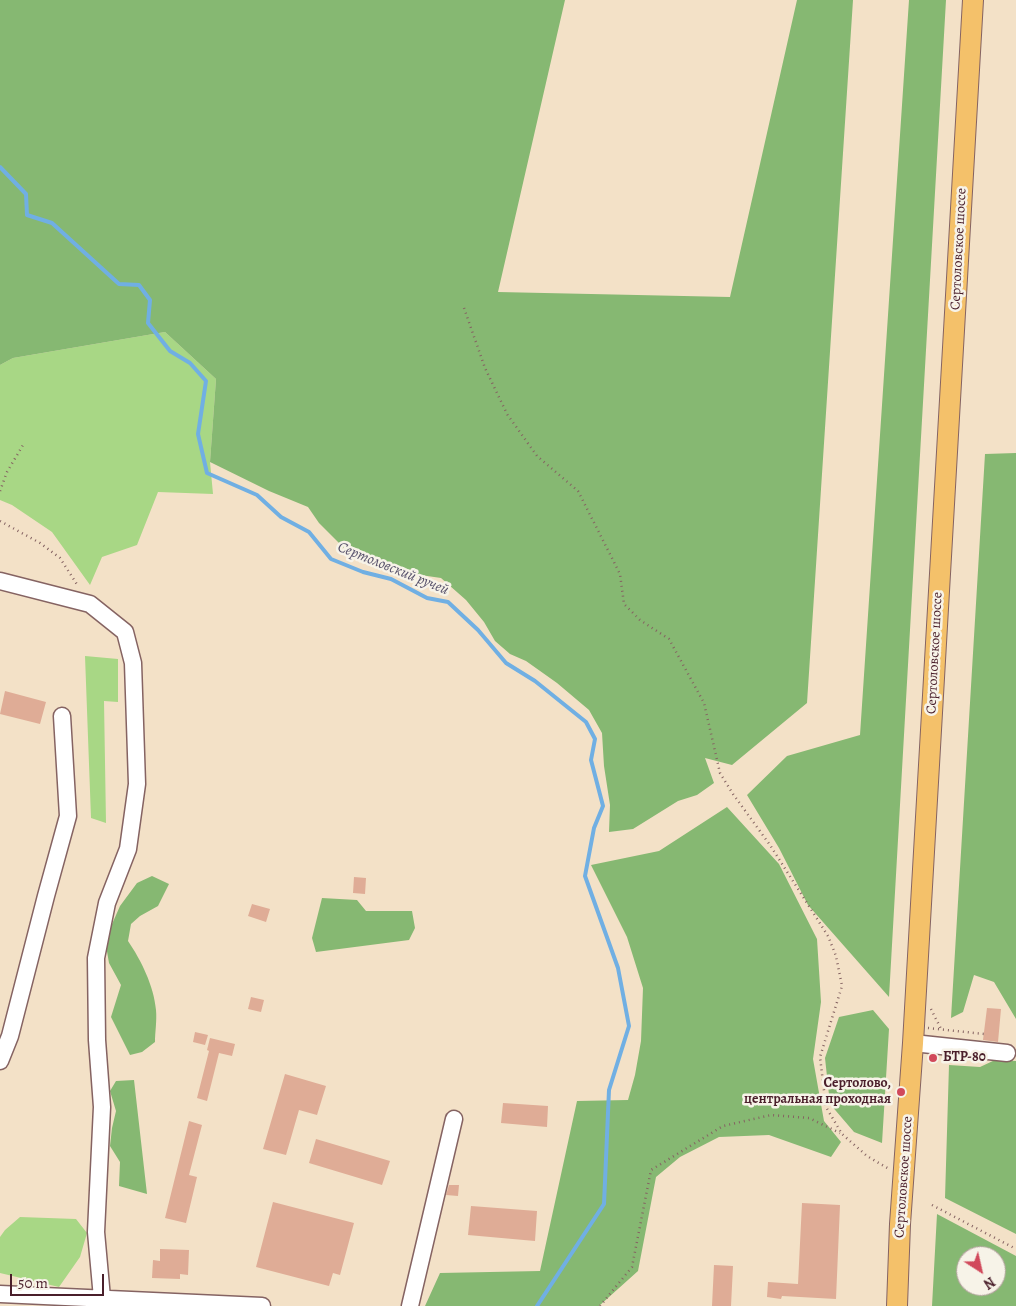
<!DOCTYPE html>
<meta charset="utf-8">
<style>
body{margin:0}
#map{position:relative;width:1016px;height:1306px;overflow:hidden;background:#f3e1c7;font-family:Alegreya,serif}
canvas{display:block}
.north{position:absolute;left:956px;top:1246px;width:50px;height:50px;box-sizing:border-box;background:#f7f3e8;border:1px solid #b29e9c;border-radius:50%;rotate:145deg;font-size:14px;font-weight:700;line-height:20px;text-align:center;color:#4a1f2b}
.north::after{content:'';display:block;margin:auto;width:18px;height:22px;background:#d1495b;clip-path:polygon(50% 0,100% 100%,50% 72%,0 100%)}
.scale{position:absolute;left:10px;top:1274px;width:94px;height:22px;box-sizing:border-box;border:2px solid #4a1f2b;border-top:0;padding-left:6px;font-size:15px;line-height:18px;white-space:nowrap;color:#4a1f2b;-webkit-text-stroke:4px #f7f3e8;paint-order:stroke}
</style>
<div id="map">
<canvas width="1016" height="1306"></canvas>
<div class="north">N</div>
<div class="scale">50 m</div>
</div>
<script>
const ctx = document.querySelector('canvas').getContext('2d');
ctx.lineJoin = 'round';
function fill(path, color) { ctx.fillStyle = color; ctx.fill(path, 'evenodd'); }
function stroke(path, color, width, dash) { ctx.strokeStyle = color; ctx.lineWidth = width; ctx.lineCap = dash ? 'butt' : 'round'; ctx.setLineDash(dash || []); ctx.stroke(path); }
function drawText(font, color, halo, rows, align = 'center') {
  ctx.font = font + ' Alegreya,serif'; ctx.lineWidth = 5; ctx.setLineDash([]); ctx.textBaseline = 'middle'; ctx.strokeStyle = halo; ctx.fillStyle = color; for (const [text, x, y, turn = 0] of rows) {
    ctx.save(); ctx.translate(x, y); ctx.rotate((+turn || 0) * Math.PI / 180); ctx.textAlign = isNaN(turn) ? turn : align; if (halo) ctx.strokeText(text, 0, 0); ctx.fillText(text, 0, 0); ctx.restore();
  }
}
fill(new Path2D(`
 M165,332L216,379L210,462L213,494L158,492L137,545L102,557L90,585L52,532L12,505L0,500V365L13,358Z
 M85,656L118,659V702L104,701L106,823L91,818Z
 M20,1217L76,1219L87,1233L80,1257L59,1287L0,1273V1237L5,1230Z`), '#a8d785');
fill(new Path2D(`
 M0,0H565L498,292L730,297L797,0H853L807,703L732,765L705,758L714,783L697,795L678,801L633,829L609,832L610,805L604,766L602,733L589,710L557,683L526,661L510,654L495,641L484,622L466,600L441,578L400,572L352,556L319,523L308,507L269,491L210,462L216,379L165,332L13,358L0,365Z
 M909,0H946L889,997L808,905L779,848L747,795L787,756L860,735Z
 M1016,453V1019L994,982L974,975L963,1012L951,1018L985,454Z
 M727,807L779,864L817,939L821,1002L813,1059L824,1121L841,1142L831,1157L769,1135L719,1137L680,1157L656,1177L638,1271L599,1306H425L440,1273L540,1271L577,1101L628,1100L635,1075L641,1041L643,988L627,937L591,865L659,851Z
 M152,876L169,884L158,906L140,916L131,924L128,941C141,960 154,986 156,1010C157,1021 155,1032 155,1042L142,1052L130,1055L111,1017L121,985L109,963L105,940L120,906L137,883Z
 M322,898L357,900L366,911H412L415,928L409,940L316,952L312,938Z
 M873,1010L889,1029L882,1143L854,1132L830,1104L825,1058L839,1017Z
 M995,1060L1016,1061V1234L945,1198L949,1065L980,1067Z
 M134,1080L147,1194L119,1186L120,1162L110,1146L112,1128L116,1111L110,1091L116,1081Z
 M937,1214L1016,1256V1306H932ZM966,1256H996V1286H966Z`), '#86b872');
stroke(new Path2D(`
 M0,167L26,194L27,215L52,223L119,284L139,285L150,300L148,323L170,351L190,363L206,381L198,434L207,473L257,495L281,517L309,532L331,559L363,572L391,579L427,598L448,602L478,630L506,663L535,681L586,722L595,739L591,760L603,806L594,828L585,876L618,968L629,1026L609,1090L604,1204L537,1306`), '#70afe3', 4);
fill(new Path2D(`
 M5,691L46,702L40,724L0,714Z
 M354,877L366,878L365,894L353,893Z
 M252,904L270,909L266,922L248,916Z
 M251,997L264,1000L261,1012L248,1009Z
 M987,1008L1001,1009L998,1042L983,1040Z
 M195,1032L208,1035L205,1045L193,1042Z
 M210,1038L235,1044L232,1056L219,1053L207,1101L197,1098L209,1051L207,1050Z
 M285,1074L326,1086L317,1115L299,1110L286,1155L263,1149Z
 M503,1103L548,1106L547,1127L501,1123Z
 M189,1121L202,1125L189,1175L197,1177L186,1223L165,1218Z
 M316,1139L390,1161L382,1185L309,1163Z
 M449,1185H459L458,1196L446,1195Z
 M273,1202L354,1223L340,1275L333,1273L329,1286L256,1267Z
 M802,1203L840,1205L836,1299L782,1296L781,1299L767,1297L768,1282L798,1284Z
 M471,1206L537,1211L535,1241L468,1235Z
 M160,1249L189,1250L188,1275L180,1274V1279L152,1278L153,1260L160,1261Z
 M714,1265L733,1266L731,1306H712Z`), '#dfac96');
const minor = new Path2D(`
 M0,581L90,604L125,632L133,663L137,784L128,849L107,903L96,958L97,1040L102,1107L96,1232L102,1298
 M913,1043L1007,1053
 M0,1061L10,1036L46,896L68,816L62,716
 M0,1294L262,1306
 M410,1306L454,1119`);
const major = new Path2D(`
 M897,1306L900,1224L913,1043L973,0`);
stroke(minor, '#856362', 19);
stroke(major, '#856362', 22);
stroke(new Path2D(`
 M464,308L485,368L507,414L537,456L578,491L620,574L624,604L640,620L669,639L704,703L720,773L733,794L770,845L828,936L836,956L842,986L820,1057L826,1107L842,1134L867,1156L889,1169
 M0,491L7,472L23,445
 M0,521L40,543L60,558L78,586
 M931,1009L941,1029
 M928,1028L984,1034
 M932,1205L1016,1249
 M600,1306L632,1267L651,1170L723,1126L771,1115L809,1118L840,1133`), '#856362', 2.5, [1, 4]);
stroke(minor, '#fff', 16);
stroke(major, '#f4c16a', 20);
for (const [x, y, r, color] of [
 [933,1058,5,"#d1495b"],
 [901,1092,5,"#d1495b"]
]) { const dot = new Path2D(); dot.arc(x, y, r, 0, 2 * Math.PI); ctx.fillStyle = color; ctx.fill(dot); stroke(dot, '#f7f3e8', 2); }
drawText('14px', '#4a1f2b', '#f7f3e8', [
 ["Сертоловское шоссе",959,249,-87],
 ["Сертоловское шоссе",935,653,-87],
 ["Сертоловское шоссе",904,1177,-86]
]);
drawText('bold 14px', '#4a1f2b', '#f7f3e8', [
 ["БТР-80",943,1058],
 ["Сертолово,",891,1084,"right"],
 ["центральная проходная",891,1100,"right"]
], 'left');
drawText('italic 15px', '#57516b', '#f7f3e8', [
 ["Сертоловский ручей",393,569,22]
]);
</script>
